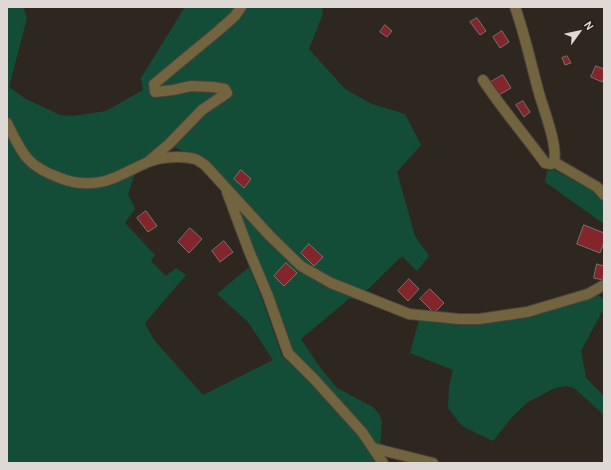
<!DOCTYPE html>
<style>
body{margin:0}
#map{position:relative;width:611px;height:470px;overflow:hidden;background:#2e271f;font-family:Cabin,sans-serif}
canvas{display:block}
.frame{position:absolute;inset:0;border:8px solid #ded9d4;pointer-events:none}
.north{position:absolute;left:559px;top:12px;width:40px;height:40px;-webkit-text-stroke:3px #241e16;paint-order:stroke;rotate:57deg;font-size:11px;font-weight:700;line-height:16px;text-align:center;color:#ded9d4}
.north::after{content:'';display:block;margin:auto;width:14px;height:18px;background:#ded9d4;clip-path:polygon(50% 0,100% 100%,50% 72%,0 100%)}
</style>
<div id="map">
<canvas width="611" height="470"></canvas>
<div class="frame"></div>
<div class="north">N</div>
</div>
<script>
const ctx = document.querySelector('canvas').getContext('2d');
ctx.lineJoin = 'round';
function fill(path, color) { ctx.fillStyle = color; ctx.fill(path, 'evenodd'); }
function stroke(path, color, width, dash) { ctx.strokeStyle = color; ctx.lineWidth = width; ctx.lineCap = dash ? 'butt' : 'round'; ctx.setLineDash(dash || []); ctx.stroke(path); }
fill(new Path2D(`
 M7,7H23L27,18L9,87L26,99L60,115L72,116L106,111L143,90L141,78L185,7H323L322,16L309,49L345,89L372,104L405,114L421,145L397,172L415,236L429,256L417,271L402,256L357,300L350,298L301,339L319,366L337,388L373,407L379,414L382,422L380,445L374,443L293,353L229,184L202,157L192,152L183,151L164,143L135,174L128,194L135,209L125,223L155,255L151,261L166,276L176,268L186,275L145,323L154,340L203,395L273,360L248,322L217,294L249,267L261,296L282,356L310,383L360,438L376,463H7Z
 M554,170L591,190L604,202V224L545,182L547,171Z
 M598,295L604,300V308L581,351L586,378L604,396V415L574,388L566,386L555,388L528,402L513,416L493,441L462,426L448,408L449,387L453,370L410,353L419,320L527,315Z`), '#144d37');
const building = new Path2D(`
 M477,18L486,31L480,35L470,22Z
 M385,25L392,31L387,37L380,32Z
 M502,31L509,42L500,48L493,37Z
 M567,56L571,63L565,65L562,58Z
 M596,66L604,69V77L602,82L591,77Z
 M503,75L511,88L497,96L489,83Z
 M523,101L530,112L524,117L516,105Z
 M241,170L251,179L244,188L234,179Z
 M146,211L157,226L148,232L137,218Z
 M584,225L604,233V242L600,253L577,244Z
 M190,228L202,239L189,253L178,242Z
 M224,241L233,252L220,262L212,251Z
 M309,244L323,257L314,266L301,253Z
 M286,263L297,273L284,286L274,276Z
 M597,264L604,266L603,280L594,278Z
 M409,279L419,289L408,301L398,291Z
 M430,289L444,303L434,313L420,299Z`);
fill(building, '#83262b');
stroke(building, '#7d6f6e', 1);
const street = new Path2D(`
 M515,7C525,35 531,64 539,93C544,111 558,145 554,162L597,187L604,195
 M483,80C502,109 525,135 545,163L551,164L554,162
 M7,123C22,153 26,166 60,178C70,182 82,184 93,183C112,182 129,170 146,163C158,157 182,155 195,159C198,160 202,163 205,165L270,236L301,266L331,283L409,314L459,319H479L527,312L588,294L604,285
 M149,161L169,144L202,110L227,93L225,89L213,87L191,86L173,90L155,92L154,84L218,31L235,16L241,7
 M227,192L249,251L268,296L288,353L315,380L362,432L383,463
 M373,448L433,463`);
stroke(street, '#4a433c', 12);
stroke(street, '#71643e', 10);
</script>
